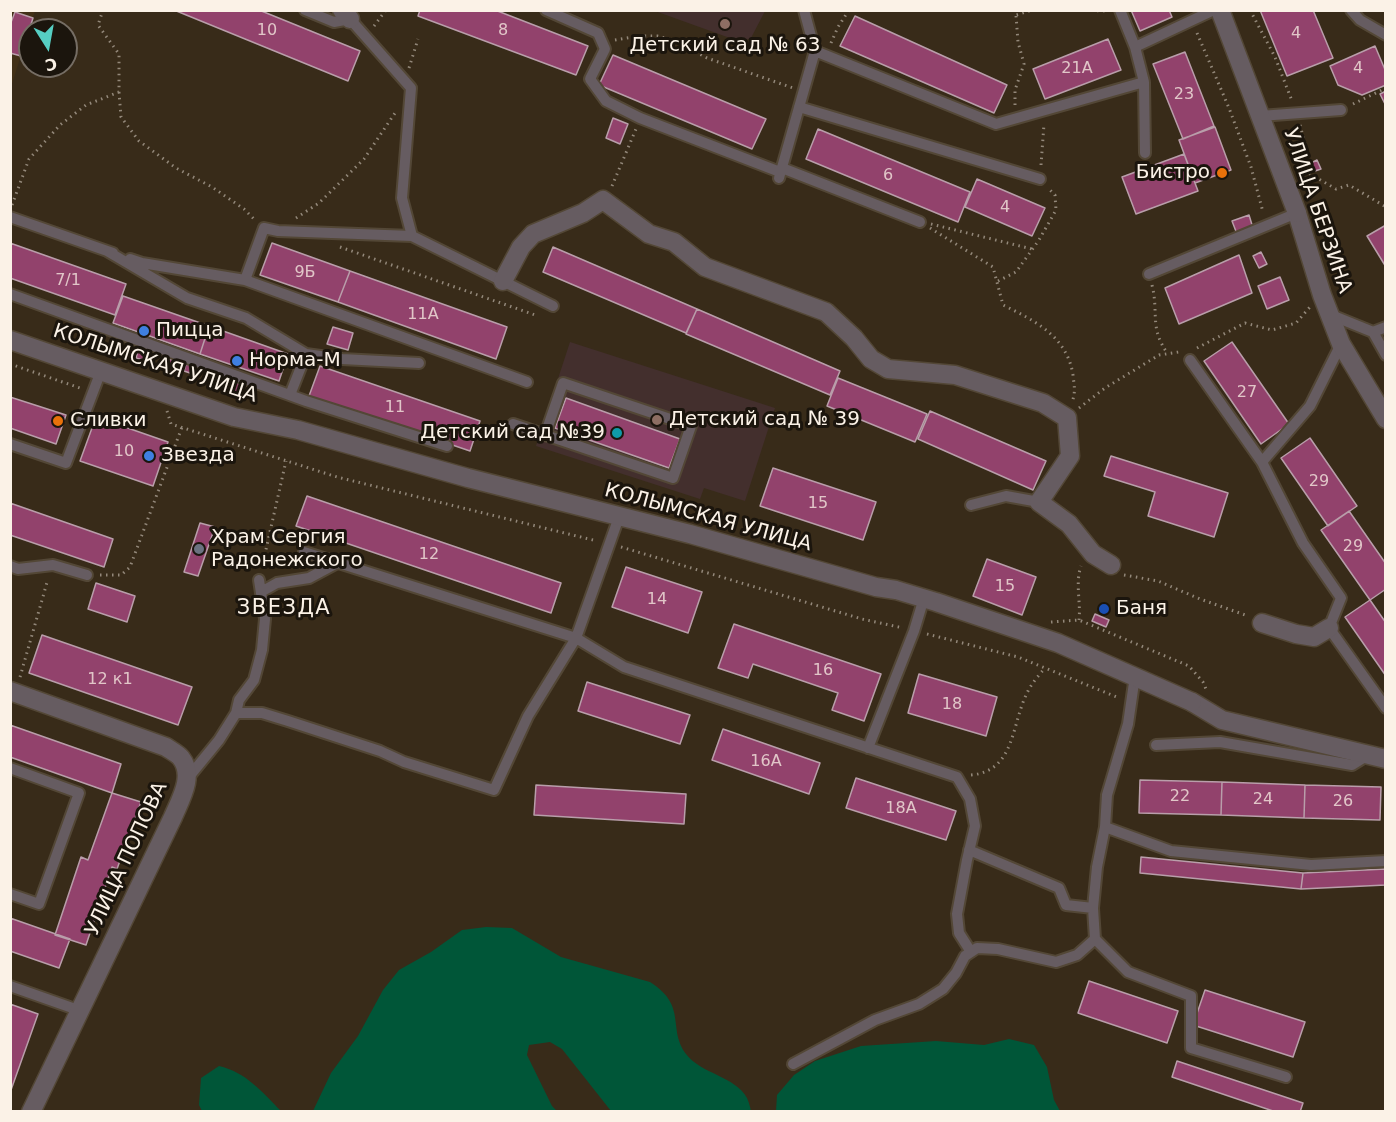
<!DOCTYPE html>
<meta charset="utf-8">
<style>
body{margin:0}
#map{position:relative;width:1396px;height:1122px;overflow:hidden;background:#382b19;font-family:"DejaVu Sans",sans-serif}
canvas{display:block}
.frame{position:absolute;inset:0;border:12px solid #fbf2e7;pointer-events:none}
.north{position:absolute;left:18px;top:18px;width:60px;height:60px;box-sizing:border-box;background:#1b150d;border:2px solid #756d64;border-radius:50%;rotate:169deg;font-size:16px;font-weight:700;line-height:24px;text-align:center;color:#fbf2e7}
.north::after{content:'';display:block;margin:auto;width:21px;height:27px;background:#56cec3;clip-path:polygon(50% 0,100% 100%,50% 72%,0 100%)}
</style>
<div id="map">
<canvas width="1396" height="1122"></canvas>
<div class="frame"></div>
<div class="north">С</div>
</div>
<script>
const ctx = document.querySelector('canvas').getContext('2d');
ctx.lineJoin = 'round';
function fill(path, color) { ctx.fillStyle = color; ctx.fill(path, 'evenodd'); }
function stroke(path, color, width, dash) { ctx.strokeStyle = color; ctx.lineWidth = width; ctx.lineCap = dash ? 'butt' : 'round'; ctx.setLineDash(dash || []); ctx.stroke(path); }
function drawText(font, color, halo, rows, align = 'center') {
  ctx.font = font + ' "DejaVu Sans",sans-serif'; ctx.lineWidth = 6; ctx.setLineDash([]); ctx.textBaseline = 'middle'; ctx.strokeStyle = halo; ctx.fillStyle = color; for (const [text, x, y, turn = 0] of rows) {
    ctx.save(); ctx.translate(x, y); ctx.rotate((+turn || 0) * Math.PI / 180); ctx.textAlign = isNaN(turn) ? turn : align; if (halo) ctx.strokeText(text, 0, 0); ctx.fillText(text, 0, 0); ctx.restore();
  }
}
fill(new Path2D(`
 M11,11H35L11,87Z`), '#423017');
fill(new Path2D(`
 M655,11L765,10V11L751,38L741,42Z
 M570,342L775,408L745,501L704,488L700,499L536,446Z`), '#432f2d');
fill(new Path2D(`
 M486,927L512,928L561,957L650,982C688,1006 667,1028 686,1054C701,1074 735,1076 747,1098C749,1102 750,1107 751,1111H611L562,1049L550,1042L529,1045L527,1055L552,1106L557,1111H313L331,1073L358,1036L383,990L399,970L431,952L462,930Z
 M1009,1039L1034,1045L1047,1067L1054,1100L1060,1111H776L777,1095L794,1075L815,1061L861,1046L936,1041L984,1045Z
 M219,1066C246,1072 262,1092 281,1111H202L199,1105L201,1078Z`), '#005638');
const building = new Path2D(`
 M174,10H259L360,51L348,81Z
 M420,10H495L588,46L576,75L418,16Z
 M1131,10H1169L1172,17L1140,31Z
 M1260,10H1313L1333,58L1287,76Z
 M15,12L33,18L21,56L10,53V25Z
 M855,16L1007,85L994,113L840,46Z
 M1108,39L1121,70L1045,99L1033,69Z
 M1375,46L1386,72V85L1362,95L1338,85L1330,66Z
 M1185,52L1214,126L1183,139L1153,64Z
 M613,55L766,119L752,149L599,85Z
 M1386,91V106L1380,94Z
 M613,118L628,124L620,144L606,138Z
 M1215,127L1231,170L1195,183L1179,140Z
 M818,129L970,192L958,222L806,159Z
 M1184,154L1198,191L1136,214L1122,177Z
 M1317,160L1321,169L1315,171L1311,163Z
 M977,179L1045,208L1032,236L965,207Z
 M1249,215L1253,228L1237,234L1232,221Z
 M1386,225V267L1367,236Z
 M10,243L126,284L115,315L10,278Z
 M272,243L350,271L338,302L260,275Z
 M553,247L697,309L686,333L543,272Z
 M1261,252L1267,264L1259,268L1253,256Z
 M1239,255L1252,293L1179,324L1165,288Z
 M350,271L507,327L496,359L338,302Z
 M1280,277L1289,300L1267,309L1258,286Z
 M123,296L209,326L200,354L113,323Z
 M697,309L840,371L830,395L686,334Z
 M209,326L288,354L279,381L200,354Z
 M333,327L353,333L348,350L327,344Z
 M1232,342L1289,424L1261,444L1204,361Z
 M138,351L153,355L150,362L136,358Z
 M169,359L182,363L180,370L167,366Z
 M186,364L201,369L199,376L184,371Z
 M320,366L480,421L470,451L309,396Z
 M838,378L927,414L915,442L827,406Z
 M223,379L240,384L237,393L220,387Z
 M10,397L66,415L56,444L10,428Z
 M566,398L680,439L669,468L555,428Z
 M930,411L1046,461L1033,490L918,439Z
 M96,417L168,442L153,486L80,461Z
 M1310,438L1357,506L1328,526L1281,458Z
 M1111,456L1228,493L1214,537L1148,516L1155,492L1104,476Z
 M773,468L876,502L863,540L760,506Z
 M307,496L561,583L551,613L296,526Z
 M10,503L113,539L104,567L10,535Z
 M1349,511L1386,564V589L1370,600L1321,530Z
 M200,523L215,527L198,576L184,572Z
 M987,559L1036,577L1022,615L973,596Z
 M626,567L702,592L688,633L612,607Z
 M96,583L135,596L127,622L88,609Z
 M1370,600L1386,623V676L1345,617Z
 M1095,614L1109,620L1106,627L1092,621Z
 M734,624L881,674L864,721L832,710L838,693L753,664L748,678L718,668Z
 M42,635L192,687L178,725L29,673Z
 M919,674L997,697L986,736L908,713Z
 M587,682L690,715L680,744L578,711Z
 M10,725L121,764L112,793L10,757Z
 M723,729L820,763L809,794L712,760Z
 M856,778L956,811L946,840L846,808Z
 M1140,780L1222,782L1221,815L1139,813Z
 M1222,782L1305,785L1304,818L1221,815Z
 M536,785L686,794L684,824L534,815Z
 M1305,785L1381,787L1380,820L1304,818Z
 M112,793L141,802L117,869L112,867L86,945L55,935L81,857L88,860Z
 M1141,857L1303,873L1301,889L1140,873Z
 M1386,869V885L1301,889L1303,873Z
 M10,918L70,939L59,968L10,951Z
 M1089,981L1178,1011L1167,1043L1078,1013Z
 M1205,990L1305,1022L1293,1057L1193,1025Z
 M10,1004L38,1014L11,1090H10Z
 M1177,1061L1303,1103L1300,1112H1276L1172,1077Z`);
fill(building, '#92426c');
stroke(building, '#b99eaa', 1.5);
const service = new Path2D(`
 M305,10L334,22L350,19L411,88L402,198L412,236L553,306
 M546,10L598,33L605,49L590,79L606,101L640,118L780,172
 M1351,10L1360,20L1386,35
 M1135,47L1214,10
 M815,51L996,124L1144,82L1135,47L1120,10
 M1144,82L1145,153
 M799,107L1040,179
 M1260,116L1341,110
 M782,168L920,222
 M779,178L815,51L804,10
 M10,217L113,253
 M412,236L278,231L264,228L245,280L527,382
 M107,251L187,298L246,318L306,354L290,395
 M130,259L142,263L245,280
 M1149,274L1297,213
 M10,294L306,401L447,446
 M1331,315L1373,332L1386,327
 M1373,332L1386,355
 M1341,344L1310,406L1262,462L1303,543L1341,598L1329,628L1386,708
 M306,354L342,359L419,363
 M1190,360L1262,462
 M513,424L673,478L691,426L563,383L545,435
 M10,444L66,463L101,371
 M971,505L1006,496L1039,502
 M304,552L576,638L624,667L957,777L970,799L975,826L967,860L957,914L959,933L971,952
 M10,566L18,569L53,565L87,575
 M261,592L277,583L309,578L337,563
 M1135,676L1128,724L1107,795L1105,827L1097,867L1093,908L1095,939L1128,972L1191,996V1048L1286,1077
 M236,713H262L288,721L380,751L404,762L494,790L528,716L576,638L619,517
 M1156,745L1220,742L1352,765L1368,755
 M868,748L914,631L924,598
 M10,768L79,793L39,904L10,894
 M188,778L219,740L236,713L239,700L254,680L262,650L265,619L259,580
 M1105,827L1171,851L1311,865L1386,861
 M969,850L1059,888L1066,905L1093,908
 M10,986L81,1011
 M793,1064L875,1020L919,1004L943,989L956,973L965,956L977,948L998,949L1056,962L1077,955L1095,939`);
const minor = new Path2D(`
 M342,10L350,19
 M1297,213L1322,295L1341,344L1386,419
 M503,281L521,247L533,234L583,213L603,200L649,234L674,242L705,267L826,312L854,338L871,359L888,369L955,375L1043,403L1067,418L1070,456L1039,502L1069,524L1093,554L1111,565
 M1262,623L1296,634L1314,637L1329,628
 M10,691L166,747C170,750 178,754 181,758C195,776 180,800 173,817L31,1112
 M1192,702L1222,720L1386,759`);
const tertiary = new Path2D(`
 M1220,10L1297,213
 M10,340L234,417L298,430L468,478L690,534L876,587L896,590L936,602L1058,643L1192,702`);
stroke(service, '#534736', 14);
stroke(minor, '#534736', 21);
stroke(tertiary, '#534736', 21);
stroke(new Path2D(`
 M1014,10L1016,15L1032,10
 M1079,10L1107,11
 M1250,10L1275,57L1292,101
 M374,26L386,10
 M1197,33L1229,108L1251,167L1263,212
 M615,40L638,36H657L677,41L707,58L793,88
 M831,43L838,27L849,10
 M409,68L418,39
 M119,92L121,117L139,141L176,168L212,187L244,209L255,220
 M1353,104L1386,88
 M1015,105V90L1024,64L1018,42L1016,15
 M1300,125L1308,155L1303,170L1336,189L1349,185L1386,207
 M1041,165L1044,124
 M612,186L636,129
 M12,205L29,159L60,125L86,105L119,92V54L98,25L103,10
 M296,218L319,203L364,159L395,113
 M931,224L1032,249
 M930,228L993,267L1003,305C1035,321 1067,336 1073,375C1074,385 1076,392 1072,402
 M340,247L538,316
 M998,281L1016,272L1039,240L1056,210L1055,195L1049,189
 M1152,285C1159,313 1149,328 1168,354
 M1197,348L1245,323L1272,330L1296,323L1310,307
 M10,364L80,388
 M1079,408L1105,388L1159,355L1179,352
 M167,411L171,424L337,477L597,541
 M621,547L862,619L903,628
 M262,567L286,461
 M100,575H121L130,567L182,427
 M1124,575L1158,581L1200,599L1248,616
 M1079,620C1081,603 1075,583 1081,566
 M1051,622L1079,620L1189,666L1203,682L1206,689
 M927,634L1018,657L1119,698
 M20,677L48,579
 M971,775C1016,771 1011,723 1028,691C1032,683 1039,675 1045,668`), '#93887a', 3, [1.5, 4.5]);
stroke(service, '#665c61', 10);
stroke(minor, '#665c61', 18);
stroke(tertiary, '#665c61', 18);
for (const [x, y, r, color] of [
 [725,24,6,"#8d6e63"],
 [1222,173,6,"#e8710a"],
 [144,331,6,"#3f7fe0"],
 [237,361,6,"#3f7fe0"],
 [657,420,6,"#8d6e63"],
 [58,421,6,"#e8710a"],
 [617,433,6,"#0f9aa8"],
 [149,456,6,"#3f7fe0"],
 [199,549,6,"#6b7280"],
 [1104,609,6,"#1a4fb4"]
]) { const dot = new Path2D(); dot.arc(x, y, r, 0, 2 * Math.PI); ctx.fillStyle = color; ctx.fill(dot); stroke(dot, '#1b150d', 2); }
drawText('16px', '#e1c6c8', null, [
 ["10",267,31],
 ["8",503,31],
 ["4",1296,34],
 ["21А",1077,69],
 ["4",1358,69],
 ["23",1184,95],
 ["6",888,176],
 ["4",1005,208],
 ["9Б",305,273],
 ["7/1",68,281],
 ["11А",423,315],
 ["27",1247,393],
 ["11",395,408],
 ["10",124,452],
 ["29",1319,482],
 ["15",818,504],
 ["29",1353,547],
 ["12",429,555],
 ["15",1005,587],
 ["14",657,600],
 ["16",823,671],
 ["12 к1",110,680],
 ["18",952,705],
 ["16А",766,762],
 ["22",1180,797],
 ["24",1263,800],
 ["26",1343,802],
 ["18А",901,809]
]);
drawText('20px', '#fbf2e7', '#1b150d', [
 ["Детский сад № 63",725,46,"center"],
 ["Бистро",1210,173,"right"],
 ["Пицца",156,331],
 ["Норма-М",249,361],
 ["Детский сад № 39",669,420],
 ["Сливки",70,421],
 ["Детский сад №39",605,433,"right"],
 ["Звезда",161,456],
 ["Храм Сергия",211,538],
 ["Радонежского",211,561],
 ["Баня",1116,609]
], 'left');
drawText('20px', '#fbf2e7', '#1b150d', [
 ["УЛИЦА БЕРЗИНА",1317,211,71],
 ["КОЛЫМСКАЯ УЛИЦА",155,364,18],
 ["КОЛЫМСКАЯ УЛИЦА",708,518,15],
 ["УЛИЦА ПОПОВА",127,859,-65]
]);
ctx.letterSpacing = '1.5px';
drawText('21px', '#fbf2e7', '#1b150d', [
 ["ЗВЕЗДА",284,609]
]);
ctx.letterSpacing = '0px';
</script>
